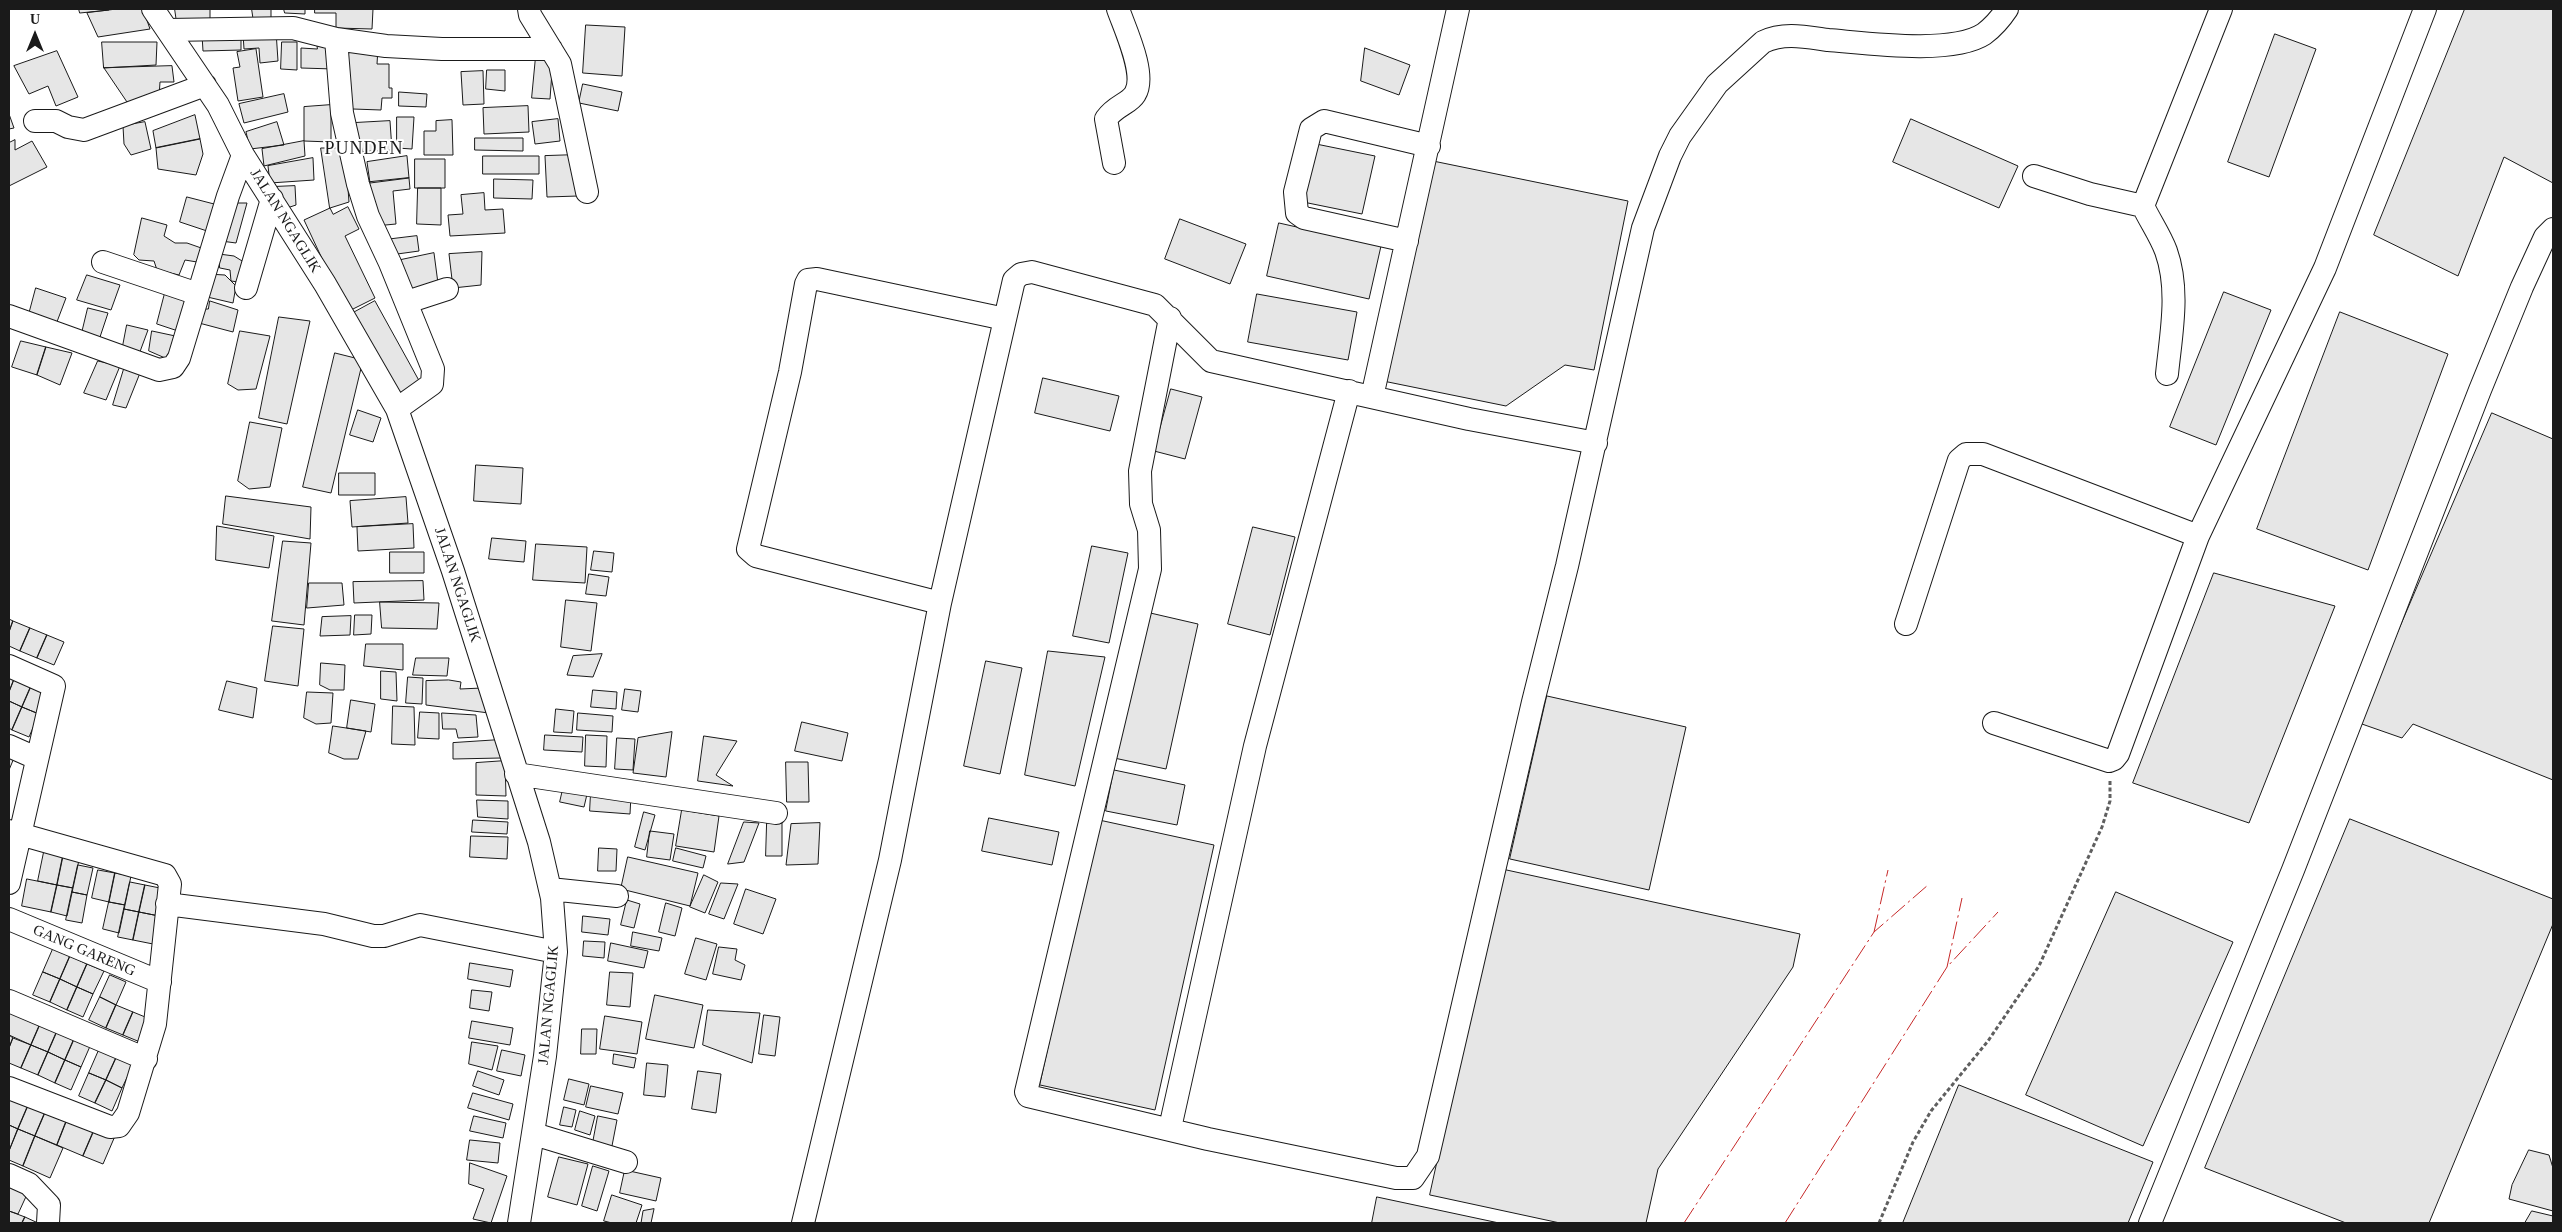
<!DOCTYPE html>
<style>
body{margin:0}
#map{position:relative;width:2562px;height:1232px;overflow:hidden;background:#fff;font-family:Georgia,serif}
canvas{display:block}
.frame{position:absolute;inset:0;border:10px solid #1a1a1a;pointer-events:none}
.north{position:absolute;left:10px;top:10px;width:50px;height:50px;-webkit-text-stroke:4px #fff;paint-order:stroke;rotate:0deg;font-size:14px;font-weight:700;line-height:20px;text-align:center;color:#1a1a1a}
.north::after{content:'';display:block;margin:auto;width:18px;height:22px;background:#1a1a1a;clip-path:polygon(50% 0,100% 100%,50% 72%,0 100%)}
</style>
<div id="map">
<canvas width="2562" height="1232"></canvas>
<div class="frame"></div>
<div class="north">U</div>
</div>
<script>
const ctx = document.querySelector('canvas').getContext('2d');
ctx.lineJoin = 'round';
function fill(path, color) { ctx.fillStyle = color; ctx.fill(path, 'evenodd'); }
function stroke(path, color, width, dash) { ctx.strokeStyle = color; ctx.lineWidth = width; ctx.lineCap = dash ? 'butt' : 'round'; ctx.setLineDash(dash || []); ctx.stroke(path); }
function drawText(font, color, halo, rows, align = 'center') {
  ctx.font = font + ' Georgia,serif'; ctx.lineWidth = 4; ctx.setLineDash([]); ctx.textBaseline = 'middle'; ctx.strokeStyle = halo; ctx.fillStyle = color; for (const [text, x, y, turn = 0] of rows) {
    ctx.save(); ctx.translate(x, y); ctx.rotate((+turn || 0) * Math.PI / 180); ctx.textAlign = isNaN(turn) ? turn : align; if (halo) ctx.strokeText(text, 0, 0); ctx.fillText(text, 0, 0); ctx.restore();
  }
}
const building = new Path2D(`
 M79,9H108L109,10L80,13Z
 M117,9H143L150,29L98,37L87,13Z
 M175,9H210V23H177Z
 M252,9H271V26L254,23Z
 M284,9H305V14L285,13Z
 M315,9H373L372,29L336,28V13H315Z
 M2465,9H2553V183L2504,157L2458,276L2374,235Z
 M586,25L625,27L622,76L583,73Z
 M276,31L278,61L260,63L259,48L244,49L243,34Z
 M241,33V50L203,51L202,35Z
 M2275,34L2316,49L2269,177L2228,162Z
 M102,42H157L156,65L104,68Z
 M282,42H297V70L281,69Z
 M317,42H335L334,69L301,68V48L317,49Z
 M342,48H378L377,64H389V88H392V98H382L381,110L353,109Z
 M1365,48L1410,65L1399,95L1361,81Z
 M256,49L263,97L238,101L233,68L240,67L237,52Z
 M57,51L78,97L56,106L48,86L29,94L14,66Z
 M536,56L553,58L550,99L532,98Z
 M172,66L174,82H160L159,97L127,102L104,68Z
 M487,70H505V91L486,89Z
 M483,71L484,104L463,105L461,72Z
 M583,84L622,92L618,111L579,103Z
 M399,92L427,94L426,107L399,106Z
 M284,94L288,112L244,123L239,104Z
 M331,105V142L304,141V107Z
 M528,106L529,132L484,134L483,108Z
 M9,114L14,128L9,129Z
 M195,115L200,139L156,148L153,131Z
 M397,117H414L412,149L397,148Z
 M558,119L560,141L535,144L532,122Z
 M1911,119L2018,166L1999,208L1893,162Z
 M452,120L453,155H424V131H436V121Z
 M390,121L392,150L355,152L354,123Z
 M145,122L151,149L131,155L124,144L123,126Z
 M277,122L284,145L250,149L246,132Z
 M475,138H523V151L475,150Z
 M200,139L203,154L196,175L158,169L156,148Z
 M15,140V150L32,141L47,167L9,186V143Z
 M304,141L305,156L264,166L262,149Z
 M1316,144L1375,156L1362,214L1303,202Z
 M321,148H345L349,202L330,208Z
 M576,155L578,196L547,197L545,156Z
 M407,156L409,178L370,183L367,162Z
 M483,156H539V174H483Z
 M313,158L314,180L270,183L268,166Z
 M415,159H445V188H415Z
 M1428,160L1628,201L1594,370L1565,365L1506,406L1383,381Z
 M409,178L410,189L393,191L396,224L375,226L361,183Z
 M494,179L533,180L532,199L494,198Z
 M295,186L296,205L284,209L271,187Z
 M418,188H441V225L417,224Z
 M484,193L485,210L503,209L505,233L450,236L448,215L463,214L461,195Z
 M187,197L218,205L210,232L180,222Z
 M235,203H247L236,243L221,241Z
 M348,207L359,229L345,236L375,298L347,312L304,220L330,208L333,214Z
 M142,218L167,225L164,236L175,243H187L207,250L203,263L185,260L179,275L157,270L154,261L139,260L134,255Z
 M1180,219L1246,244L1230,284L1165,259Z
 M1279,223L1381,246L1369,299L1267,276Z
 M417,236L419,251L390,255L384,240Z
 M482,252L481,285L453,288L449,254Z
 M434,253L439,291L406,292L396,261Z
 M219,254L234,256L247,264L246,283L231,281L230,270L220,268Z
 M207,274L225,275L236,286L233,303L203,296Z
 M87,275L120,285L111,310L77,300Z
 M36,288L66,298L55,327L28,318Z
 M2224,292L2271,310L2216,445L2170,427Z
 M165,293L189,301L178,331L157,324Z
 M1257,294L1357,312L1348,360L1248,342Z
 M210,301L238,310L233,332L199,323L200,309H208Z
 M375,301L422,386L400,397L353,313Z
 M88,308L108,313L98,343L81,337Z
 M2340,312L2448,354L2368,570L2257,529Z
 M279,317L310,321L287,424L259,418Z
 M127,325L148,330L138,357L122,351Z
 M152,331L180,337L172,361L149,351Z
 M240,331L270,336L256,389L238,390L228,384Z
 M21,341L46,347L37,375L12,367Z
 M46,347L72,353L60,385L37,375Z
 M335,353L363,360L331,493L303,487Z
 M98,361L120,366L106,400L84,393Z
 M124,369L140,373L126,408L113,405Z
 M1043,378L1119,396L1110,431L1035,413Z
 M1171,389L1202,397L1185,459L1154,451Z
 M358,410L381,418L373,442L350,435Z
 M2492,413L2553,439V780L2413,724L2402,738L2359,723Z
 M250,422L282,428L270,487L249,489L238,481Z
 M476,465L523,468L521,504L474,501Z
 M339,473H375V495H339Z
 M226,496L311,507L310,539L223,524Z
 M406,497L408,523L352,527L350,501Z
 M413,524L414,548L358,551L357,527Z
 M217,526L274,536L269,568L216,560Z
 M1253,527L1295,537L1270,635L1228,624Z
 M492,538L526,541L524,562L489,559Z
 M283,541L311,543L304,625L272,621Z
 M536,544L587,547L585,583L533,580Z
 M1092,546L1128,553L1109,643L1073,636Z
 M594,551L614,553L612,572L591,570Z
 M390,552H424V573H390Z
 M2214,573L2335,606L2249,823L2133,783Z
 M589,574L609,577L606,596L586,594Z
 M423,581L424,600L354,603L353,582Z
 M309,583H342L344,605L307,608Z
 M566,600L597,603L591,651L561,647Z
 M380,602L439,603L437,629L382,628Z
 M1146,612L1198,624L1166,769L1114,758Z
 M355,615H372L371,634L354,635Z
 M351,616L350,635L320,636L322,617Z
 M9,619L13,621L9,632Z
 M13,621L30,628L20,651L9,646V632Z
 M273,626L304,629L298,686L265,681Z
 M30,628L47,635L37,658L20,651Z
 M47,635L64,642L54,665L37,658Z
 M366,644H403V670L364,666Z
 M1048,651L1105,657L1075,786L1025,775Z
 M602,654L593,677L567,675L573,656Z
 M416,658H449L447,676L413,675Z
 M986,661L1022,668L1000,774L964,766Z
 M321,663L345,665L344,690H330L320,685Z
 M381,671L396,672L397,701L381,699Z
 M9,674L15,677L9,692Z
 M15,677L32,684L22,707L9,701V692Z
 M408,677L423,678L422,704L406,703Z
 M449,680L461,682L460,689L482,688L489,713L426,705V681Z
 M227,681L257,688L253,718L219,710Z
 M32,684L49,691L39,714L22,707Z
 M625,689L641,691L638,712L622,710Z
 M593,690L617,692L616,709L591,707Z
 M307,692L333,693L331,723L316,724L304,718Z
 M1547,696L1686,727L1649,890L1510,859Z
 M351,700L375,704L371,732L347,728Z
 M9,701L22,707L12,730L9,728Z
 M393,706L414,707L415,745L392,744Z
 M22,707L39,714L29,737L12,730Z
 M556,709L574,711L572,733L554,732Z
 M420,712L439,713V739L418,738Z
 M442,713L476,715L478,737L458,738L456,729H443Z
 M578,713L613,716L612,732L577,730Z
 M802,722L848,733L842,761L795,751Z
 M333,726L366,731L358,759H344L329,753Z
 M672,732L666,777L633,773L638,738Z
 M545,735L583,737L582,752L544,750Z
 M586,735L607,736L606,767L585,766Z
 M704,736L737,741L716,775L733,786L698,781Z
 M617,738L635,739L633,770L615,769Z
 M499,740L501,758L453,759V743Z
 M9,755L14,758L9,770Z
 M505,761L506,796L476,795V763Z
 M786,762H808L809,802H787Z
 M1114,770L1185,785L1177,825L1106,811Z
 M564,785L588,790L584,807L560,802Z
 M591,792L631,795L630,814L590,811Z
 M477,800L508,801V819L478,817Z
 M682,810L719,816L714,852L676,846Z
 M644,812L655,815L645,850L635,847Z
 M989,818L1059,832L1052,865L982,851Z
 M2350,819L2553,899V924L2429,1223H2346L2205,1168Z
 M473,820L508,822L507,834L472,832Z
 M1099,820L1214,845L1155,1110L1040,1085Z
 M744,822L759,823L744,862L728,864Z
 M767,823H782V856H766Z
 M820,823L818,864L786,865L791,824Z
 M650,831L674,834L670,860L647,857Z
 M471,836L508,837L507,859L470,857Z
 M599,848L617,849L616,871H598Z
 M676,848L706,856L703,868L673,861Z
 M44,852L63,856L57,885L38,881Z
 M63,856L79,860L73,888L57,885Z
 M628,857L698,873L690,906L621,889Z
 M78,865L93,868L87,895L72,892Z
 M1502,869L1800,934L1793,967L1658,1169L1646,1223H1560L1430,1195Z
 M98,870L115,873L109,902L92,898Z
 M115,873L131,876L125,905L109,902Z
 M704,875L718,882L705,913L690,907Z
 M27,879L57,885L51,912L22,906Z
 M130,882L145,885L139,912L124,909Z
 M721,883L738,884L724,919L709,914Z
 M57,885L73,888L67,916L51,912Z
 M145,885L165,889L159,916L139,912Z
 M746,889L776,899L763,934L734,924Z
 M72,892L87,895L82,923L66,920Z
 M2116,892L2233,942L2143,1146L2026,1095Z
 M627,900L640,904L634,928L621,925Z
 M109,902L125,905L119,933L103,929Z
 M666,903L682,908L675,936L659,932Z
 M124,909L139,912L133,940L118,937Z
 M139,912L159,916L153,944L133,940Z
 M583,916L610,919L608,935L582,932Z
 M633,932L662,938L659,951L631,946Z
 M696,938L717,944L706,980L685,974Z
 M584,941L605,942L604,958L583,956Z
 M611,943L648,951L644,968L608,961Z
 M719,947L737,949L735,960L745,965L741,980L713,974Z
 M53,949L70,956L60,979L43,972Z
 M70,956L87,964L77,987L60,979Z
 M470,963L513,970L510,987L468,979Z
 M87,964L104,971L93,994L77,987Z
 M43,972L60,979L50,1002L33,995Z
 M610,972L633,973L630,1007L607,1005Z
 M110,975L126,982L116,1005L100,997Z
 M60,979L77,987L67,1010L50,1002Z
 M77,987L93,994L83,1017L67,1010Z
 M472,990L492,992L489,1011L470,1008Z
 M655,995L703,1005L694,1048L646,1039Z
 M100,997L116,1005L106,1028L89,1020Z
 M116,1005L133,1012L123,1035L106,1028Z
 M9,1008L41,1022L31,1045L9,1035Z
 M708,1010L760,1013L752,1063L703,1045Z
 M133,1012L150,1019L140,1042L123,1035Z
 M764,1015L780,1017L775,1056L759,1054Z
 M605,1016L642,1022L637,1054L600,1049Z
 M472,1021L513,1028L510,1045L469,1038Z
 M41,1022L58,1029L48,1052L31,1045Z
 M58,1029L75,1037L65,1060L48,1052Z
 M582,1029H597L596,1054H581Z
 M9,1035L13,1038L9,1048Z
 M75,1037L91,1044L81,1067L65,1060Z
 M13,1038L31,1045L21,1068L9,1063V1048Z
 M472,1042L498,1046L492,1070L469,1064Z
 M31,1045L48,1052L38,1075L21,1068Z
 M99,1050L116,1058L106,1080L89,1073Z
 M502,1050L525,1055L521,1076L497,1071Z
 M48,1052L65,1060L55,1083L38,1075Z
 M614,1054L636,1058L634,1068L613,1064Z
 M116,1058L133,1065L122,1088L106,1080Z
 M65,1060L81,1067L71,1090L55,1083Z
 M647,1063L668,1065L665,1097L644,1095Z
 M478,1071L504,1080L499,1095L473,1086Z
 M698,1071L721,1074L716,1113L692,1109Z
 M89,1073L106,1080L95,1103L79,1096Z
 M569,1079L589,1084L584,1105L564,1100Z
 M106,1080L122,1088L112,1111L95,1103Z
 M1959,1085L2153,1162L2128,1223H1903Z
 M591,1086L623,1093L618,1114L586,1107Z
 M473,1093L513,1104L509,1120L468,1108Z
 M9,1098L30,1101L18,1129L9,1125Z
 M30,1101L47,1108L35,1136L18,1129Z
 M564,1107L576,1110L572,1127L560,1125Z
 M47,1108L68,1117L57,1145L35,1136Z
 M580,1111L595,1116L590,1135L575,1130Z
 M474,1116L506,1123L503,1138L470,1131Z
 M598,1116L617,1120L611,1151L592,1148Z
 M68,1117L95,1128L83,1156L57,1145Z
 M9,1125L18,1129L9,1151Z
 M95,1128L115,1136L103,1164L83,1156Z
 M18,1129L35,1136L23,1166L9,1160V1151Z
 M35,1136L63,1148L50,1178L23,1166Z
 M470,1140L500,1143L498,1163L467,1160Z
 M2529,1150L2549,1155L2553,1168V1211L2509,1199L2512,1185Z
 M559,1157L588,1164L577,1205L548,1197Z
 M470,1163L507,1176L491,1223L473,1219L484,1189L469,1184Z
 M593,1166L609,1171L597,1211L582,1206Z
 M625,1170L661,1178L656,1201L620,1193Z
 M9,1184L29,1190L18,1214L9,1211Z
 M612,1195L642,1205L636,1223H612L604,1221Z
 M1377,1197L1499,1223H1372Z
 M654,1209L651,1223H641L643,1211Z
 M9,1211L25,1217L22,1223H9Z
 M2532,1211L2553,1216V1223H2525Z
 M25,1217L38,1223H22Z`);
fill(building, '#e6e6e6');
stroke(building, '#1a1a1a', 1);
const minor = new Path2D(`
 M153,9L218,105L243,155L325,284L397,409L453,571L539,842L552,898L556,952L545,1056L519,1223
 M529,9L530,15L560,64L587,192
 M168,30L293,28L336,39L386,46L442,49H551
 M336,39L342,113L358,184L368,216L390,263L433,369L432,384L397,409
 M35,121H56L68,127L84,130L205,85
 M1114,163L1106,119C1116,105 1129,104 1135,94C1147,75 1125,29 1118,9
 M2034,176L2090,194L2143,206L2221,9
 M2143,206C2150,221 2160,235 2166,251C2180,290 2171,334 2167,374
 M1407,241L1304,218L1297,213L1295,192L1311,129L1324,121L1429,146
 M103,262L198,294
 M246,288L272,199
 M407,302L447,289
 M9,316L159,370L173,367L179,358L228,196L243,155
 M1170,318L1140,471L1141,504L1149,530L1150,569L1026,1092L1028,1096L1208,1139L1396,1178H1413L1428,1156L1533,702L1567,566L1643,228L1670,156L1680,136L1717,84L1763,42C1784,32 1806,37 1828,40C1866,43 1952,55 1984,34C1992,28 2001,18 2007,9
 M1372,397L1458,9
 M940,603L756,556L748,549L790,372L806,284L808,280L817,279L1005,319
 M1906,624L1959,460L1966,454H1983L2198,536
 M9,666L54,686L9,883
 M1994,723L2109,761L2114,759L2118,754L2198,536L2325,268L2425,9
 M9,746L36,758
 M516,774L776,813
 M9,831L165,875L170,884L155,1024L128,1113L119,1126L110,1127L9,1088
 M550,889L617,896
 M167,904L324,924L373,936H384L420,925L556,952
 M9,919L160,982
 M9,1001L146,1059
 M1170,1128L1255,746L1349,391
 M534,1134L626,1162
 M9,1175L29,1184L49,1205L48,1223
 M803,1223L890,860L940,603L1014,280L1021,274L1032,272L1155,305L1211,361L1469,419L1596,443
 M2150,1223L2293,870L2480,390L2522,287L2545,237L2553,229`);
stroke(minor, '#1a1a1a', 24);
stroke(new Path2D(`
 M1879,1223L1913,1142L1931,1111L1988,1041L2039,966L2102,827L2110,801V781`), '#5f5f5f', 3, [4, 2.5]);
stroke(minor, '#fff', 22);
stroke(new Path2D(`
 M1874,932L1888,870
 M1947,967L1962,898
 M1684,1223L1874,932L1928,885
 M1785,1223L1947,967L1998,912`), '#c62828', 1, [18, 4, 2.5, 4]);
drawText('15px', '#1a1a1a', '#fff', [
 ["JALAN NGAGLIK",285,221,58],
 ["JALAN NGAGLIK",457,585,72],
 ["GANG GARENG",84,951,23],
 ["JALAN NGAGLIK",549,1005,-85]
]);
ctx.letterSpacing = '1px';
drawText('18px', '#1a1a1a', '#fff', [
 ["PUNDEN",364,149]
]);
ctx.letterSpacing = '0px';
</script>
